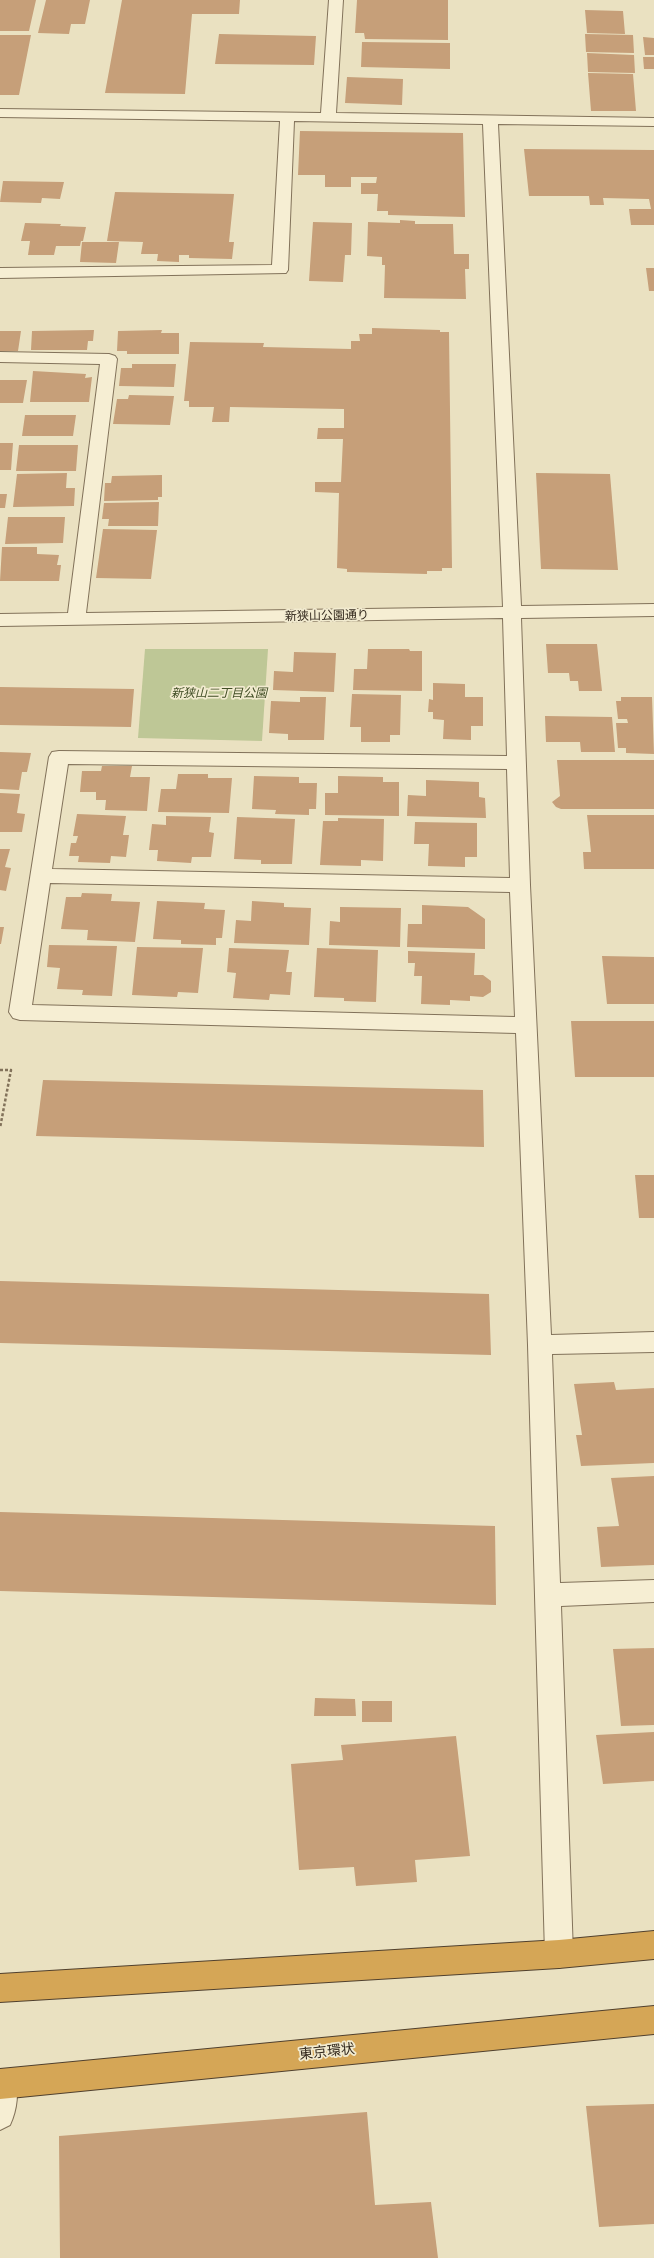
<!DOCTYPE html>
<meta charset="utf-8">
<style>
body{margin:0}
canvas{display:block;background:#eae1c1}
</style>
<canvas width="654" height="2258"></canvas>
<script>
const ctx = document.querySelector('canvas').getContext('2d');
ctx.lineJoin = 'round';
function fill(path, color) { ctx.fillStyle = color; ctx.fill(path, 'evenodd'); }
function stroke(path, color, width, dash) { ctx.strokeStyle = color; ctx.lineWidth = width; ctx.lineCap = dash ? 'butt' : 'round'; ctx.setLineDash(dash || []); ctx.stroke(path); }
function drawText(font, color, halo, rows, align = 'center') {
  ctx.font = font + ' "Noto Serif","Noto Sans JP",serif'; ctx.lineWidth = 3.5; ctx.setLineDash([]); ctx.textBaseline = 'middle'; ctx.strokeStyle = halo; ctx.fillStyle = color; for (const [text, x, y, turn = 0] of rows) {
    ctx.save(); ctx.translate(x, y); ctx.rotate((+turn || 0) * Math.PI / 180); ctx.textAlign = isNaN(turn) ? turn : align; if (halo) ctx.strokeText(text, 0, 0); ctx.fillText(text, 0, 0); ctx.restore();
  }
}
fill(new Path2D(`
 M145,649H268L262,741L138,738Z`), '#bec796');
fill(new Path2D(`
 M0,0H36L29,31H0Z
 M46,0H90L85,24H71L69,34L38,33Z
 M122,0H240L239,14H192L185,94L105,93Z
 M357,0H448V40L365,39L364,33H355Z
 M585,10L623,11L625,34L587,33Z
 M219,34L316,36L314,65L215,64Z
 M585,34L633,35L634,53L586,52Z
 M0,35H31L19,95H0Z
 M643,37L654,38V55H645Z
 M362,42L450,43V69L361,67Z
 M587,53L634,55L635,73L588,72Z
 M643,57H654V69H644Z
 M588,73L633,74L636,111H591Z
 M347,77L403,79L402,105L345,103Z
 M300,131L463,133L465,217L388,215V211H377L378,194H361V183H376L377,177H351V187H325V175H298Z
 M524,149L654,150V225H631L629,209H651L649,199L603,198L604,205H590L589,196H529Z
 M3,181L64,182L60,199L42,198L41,203L0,202Z
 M115,192L234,194L229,242H234L232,259L189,258V255H179V262L157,261L158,254H141L143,242L107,241Z
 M400,220L415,221V224H453L454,254H469V269H465L466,299L384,298L385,265H382V257L367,256L368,222L400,223Z
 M313,222L352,223L351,255H345L343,282L309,281Z
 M25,223L61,224L60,226L86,227L83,241H81L80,246H56L54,255H28L30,241H21Z
 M82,242H119L116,263L80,262Z
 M646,268H654V291H649Z
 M372,328L440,330V332H449L452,568H442V571H427V574L347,572V569L337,568L339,493L315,492V482H341L343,439H317L318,428H344V409L230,407L229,422H212L214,407H189V401H184L190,342L264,343L263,347L351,349V341H360L359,334H372Z
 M94,330L93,341H88L87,350H31L32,331Z
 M162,330L161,333H179V354H127V351H117L118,331Z
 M0,331H21L18,351H0Z
 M132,364H176L174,387L119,386L121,368H132Z
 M33,371L86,374L85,378L92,377L89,402H30Z
 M0,380H27L23,403H0Z
 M129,395L174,396L170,425L113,424L117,399H128Z
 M25,415H76L73,436H22Z
 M0,443H13L11,470H0Z
 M19,445H78L76,471H16Z
 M67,473L66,488H75L74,506L13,507L17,474Z
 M536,473L610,474L618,570L541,569Z
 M162,475V497H158V500L104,501L105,483H111L112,476Z
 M0,494H7L5,508H0Z
 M159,502L158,526H108L109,519H102L104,503Z
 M8,517H65L63,543L5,544Z
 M103,529L157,530L151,579L96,578Z
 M2,547H37V554L59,555L57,565H61L59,581H0Z
 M546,644H597L602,691H579L578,681H570L569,673H548Z
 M368,649H409L410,651H422V691L353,690L354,669H367Z
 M294,652L336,653L334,692L273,690L274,671L293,672Z
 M433,683L465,684V697H483V726H471V740L443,739L444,720L433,719V712H428L429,699L433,700Z
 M0,687L134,689L131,727L0,725Z
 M352,694L401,695L400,735H390V742H361V727H350Z
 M300,697H326L324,740H288V734L269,733L271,701L300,702Z
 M621,697H652L654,754L626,753V748H618L616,723H628L627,719H618L616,701H621Z
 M545,716L612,717L615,752H581L580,742H546Z
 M0,752L31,753L27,772H22L19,790L0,789Z
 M557,760H654V809H561L556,807L552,802L560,796Z
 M102,766H132L130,777H150L147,811L105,810L106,800H96V792H80L82,771H101Z
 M178,774H208V778H232L229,813L158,812L161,789H176Z
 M254,776L299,777V783H317L316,809H309V815L275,814L276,810L252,809Z
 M338,776L383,777V782H399V816L325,815V793H338Z
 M426,780L479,782V797L485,798L486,818L407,816L408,795L426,796Z
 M0,793L20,794L17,813L25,814L22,832H0Z
 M77,814L126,816L123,835H129L126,857L111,856L110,863L78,862L79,856H69L71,843H76L78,836H73Z
 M587,815H654V869H584L583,852H591Z
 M166,816L211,817L209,832L214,833L211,857H192L191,863L157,861L158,850H149L152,824L166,825Z
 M237,817L295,819L292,864H261V860L234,859Z
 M338,818L384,819L383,861L361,860V866L320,865L323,821H338Z
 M415,822L477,823V857H465V867L428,866L429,844H414Z
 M0,849H10L5,867L11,868L6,891L0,890Z
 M82,893L112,894L111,901L140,902L135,942L87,940L88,930L61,929L66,897H81Z
 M157,901L205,903L204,909L225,910L222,938H216V945L181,944V940L153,939Z
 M252,901L284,903V907L311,908L309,945L234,943L236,920L251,921Z
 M422,905L468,907L485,919V949L407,947L408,924H422Z
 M340,907L401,908L400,947L329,945L330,921L340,922Z
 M0,927H4L1,944H0Z
 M49,945L117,946L112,996L82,995L83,990L57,989L60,968L47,967Z
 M137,947L203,948L198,993L178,992L177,997L132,995Z
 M229,948L289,950L286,972H292L290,995L270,994L269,1000L233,998L236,973L227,972Z
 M317,948L378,950L376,1002L344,1001V998L314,997Z
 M408,951L475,953L474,975H483L491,981V992L483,997L470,996V1001L450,1000V1005L421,1004L422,976H414L415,963H408Z
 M602,956L654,957V1004H607Z
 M571,1021H654V1077H575Z
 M43,1080L483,1090L484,1147L36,1136Z
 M635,1175H654V1218H639Z
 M0,1281L489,1294L491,1355L0,1343Z
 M614,1382L616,1390L654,1388V1463L581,1466L576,1435H582L574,1384Z
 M654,1476V1565L601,1567L597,1527L619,1526L611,1478Z
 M0,1512L495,1526L496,1605L0,1591Z
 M654,1648V1725L621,1726L613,1649Z
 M315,1698L355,1699L356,1716H314Z
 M362,1701H392V1722H362Z
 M654,1732V1781L603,1784L596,1735Z
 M456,1736L470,1856L415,1860L417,1882L356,1886L354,1867L299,1870L291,1764L343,1760L341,1745Z
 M654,2104V2224L599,2227L586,2106Z
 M367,2112L375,2205L431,2202L438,2258H60L59,2136Z`), '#c69f79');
const minor = new Path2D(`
 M329,0H343L336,113L654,118V126L498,124L521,606L654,604V616L521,618L530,885L551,1335L654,1332V1352L552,1354L560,1583L654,1580V1602L561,1606L573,1954L569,1964L559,1968L549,1964L545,1954L528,1345L516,1033L20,1020L13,1018L9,1012L49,757L52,752L59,751L507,756L503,618L0,626V614L68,613L100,364L0,362V352L109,354L115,356L117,359L86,613L503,607L483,124L294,121L288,270L286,273L0,278V268L272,265L280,121L0,117V109L321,113ZM68,764L507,769L510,878L52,869ZM50,883L510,892L515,1017L32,1005Z
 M3,2069L13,2074C20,2090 17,2110 10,2125L0,2130V2071Z`);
const highway = new Path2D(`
 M654,1931V1959L559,1968L0,2002V1974L559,1940Z
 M654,2006V2034L0,2099V2069Z`);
stroke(minor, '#82725a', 2);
stroke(highway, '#50402e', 2);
stroke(new Path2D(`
 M0,1070H11L0,1128`), '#82725a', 2.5, [3, 2]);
fill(minor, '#f6eed3');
fill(highway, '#d5a656');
drawText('12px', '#33291d', '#f2ebd0', [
 ["新狭山公園通り",327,616,-1]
]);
drawText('italic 12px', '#414e25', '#f2ebd0', [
 ["新狭山二丁目公園",219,694]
]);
drawText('14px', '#33291d', '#f2ebd0', [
 ["東京環状",327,2052,-6]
]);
</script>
